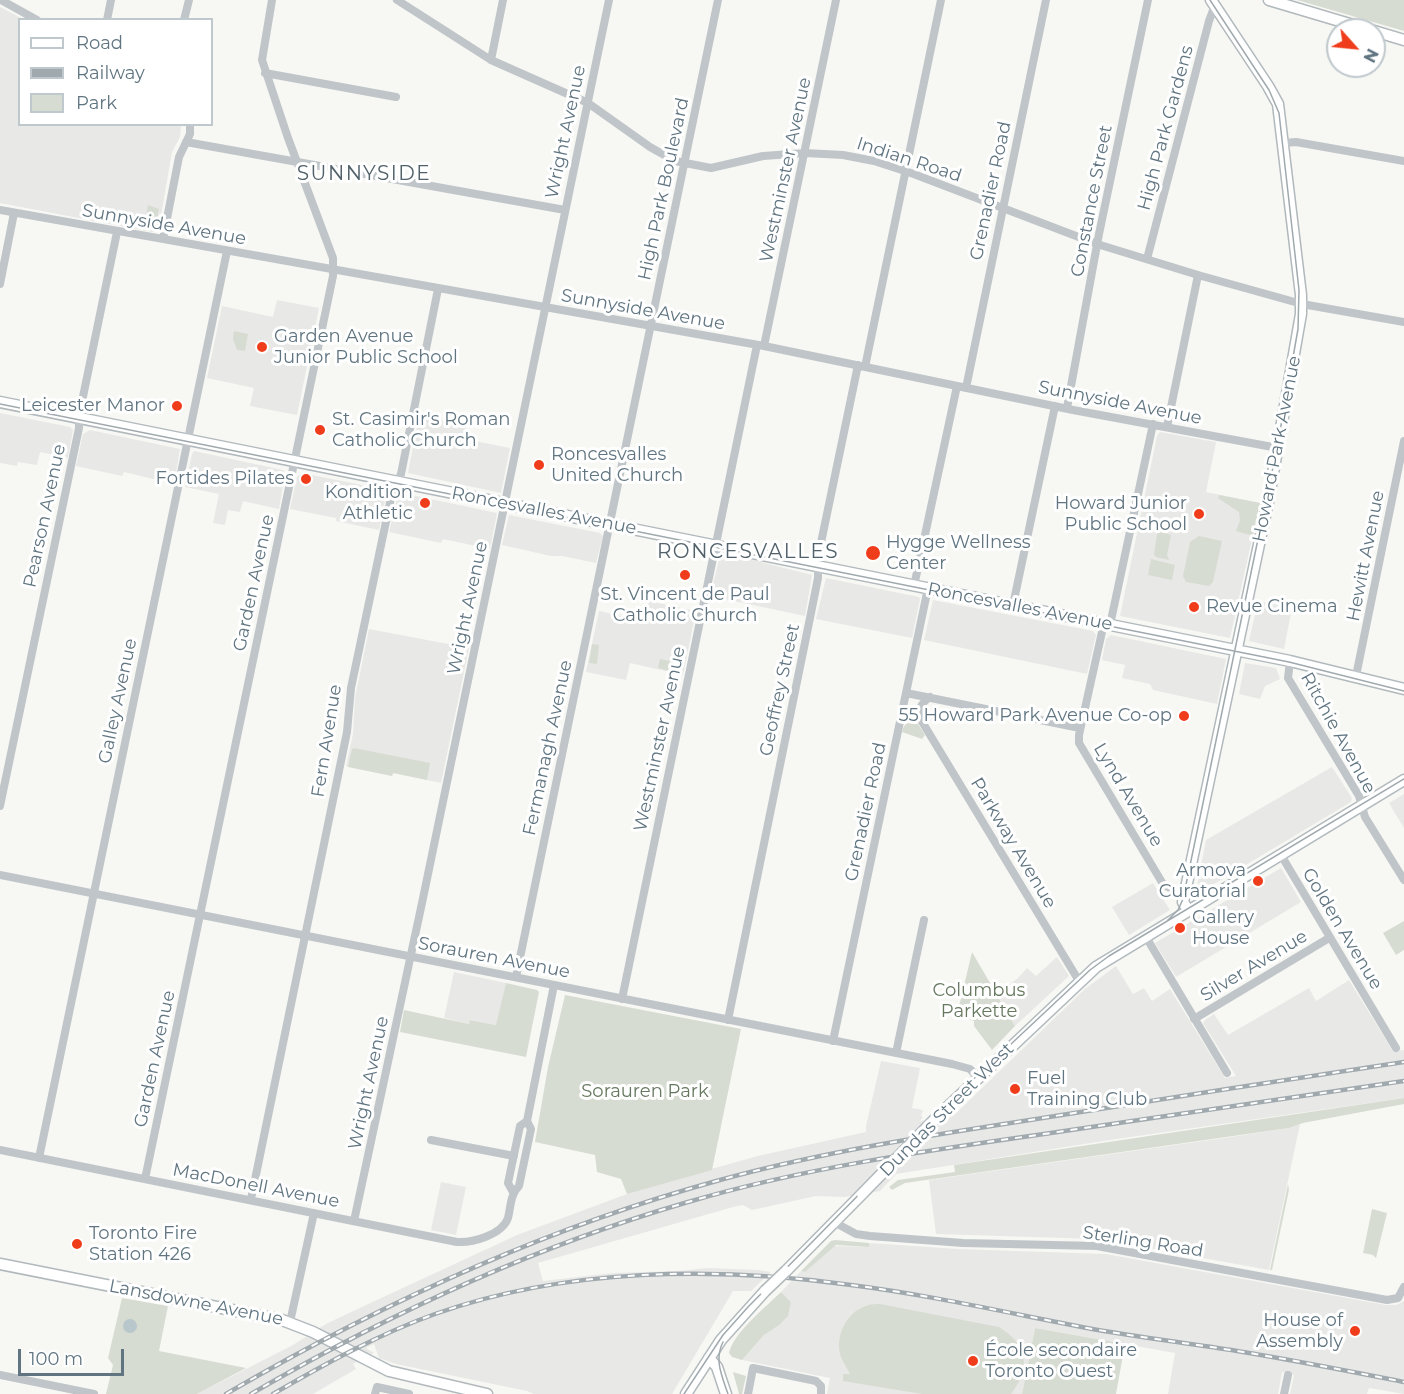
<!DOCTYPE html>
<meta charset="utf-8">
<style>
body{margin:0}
#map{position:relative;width:1404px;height:1394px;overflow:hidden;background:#f7f7f3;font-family:Montserrat,sans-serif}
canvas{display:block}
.legend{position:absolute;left:18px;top:18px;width:195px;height:108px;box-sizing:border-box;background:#fff;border:2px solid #bfc8cd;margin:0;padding:8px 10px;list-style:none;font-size:18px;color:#607581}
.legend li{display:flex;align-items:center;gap:12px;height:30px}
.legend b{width:30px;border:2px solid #bfc8cd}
.north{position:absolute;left:1326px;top:18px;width:60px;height:60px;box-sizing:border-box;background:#fff;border:2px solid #bfc8cd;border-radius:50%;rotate:117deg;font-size:16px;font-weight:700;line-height:24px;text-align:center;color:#607581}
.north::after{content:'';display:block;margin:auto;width:21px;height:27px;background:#ef3c1b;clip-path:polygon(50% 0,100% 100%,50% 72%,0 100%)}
.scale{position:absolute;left:18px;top:1349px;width:106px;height:27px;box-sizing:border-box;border:3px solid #607581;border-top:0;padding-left:8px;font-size:18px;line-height:21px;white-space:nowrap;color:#607581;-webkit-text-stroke:4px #fff;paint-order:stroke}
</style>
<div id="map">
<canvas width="1404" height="1394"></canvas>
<ul class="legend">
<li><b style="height:8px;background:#fff"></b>Road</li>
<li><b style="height:8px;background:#a0a9ae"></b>Railway</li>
<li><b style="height:16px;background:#d7dcd2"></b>Park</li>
</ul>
<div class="north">N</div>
<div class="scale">100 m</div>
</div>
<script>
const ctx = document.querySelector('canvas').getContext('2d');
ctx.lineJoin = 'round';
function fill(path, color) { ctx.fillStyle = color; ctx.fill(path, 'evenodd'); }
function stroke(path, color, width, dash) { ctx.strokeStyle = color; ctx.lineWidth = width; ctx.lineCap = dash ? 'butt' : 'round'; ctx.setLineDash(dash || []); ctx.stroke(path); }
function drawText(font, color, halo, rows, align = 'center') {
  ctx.font = font + ' Montserrat,sans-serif'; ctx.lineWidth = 6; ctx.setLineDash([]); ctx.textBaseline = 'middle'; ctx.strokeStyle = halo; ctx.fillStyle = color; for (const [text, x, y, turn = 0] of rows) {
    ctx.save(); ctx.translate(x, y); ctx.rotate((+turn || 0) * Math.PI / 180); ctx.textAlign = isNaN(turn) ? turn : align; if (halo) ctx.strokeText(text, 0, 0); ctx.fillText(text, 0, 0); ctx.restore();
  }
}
fill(new Path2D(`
 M0,7L23,19L20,20V124L181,125L180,137L172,152L159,227L156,231L152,232L0,203Z
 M277,300L319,308L297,415L250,406L254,388L207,378L222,306L273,317Z
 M0,413L70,427L73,430L68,458L40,452L37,465L18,462L17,466L0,463Z
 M419,415L466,425L464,439L510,448L501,493L408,473Z
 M90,430L180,449L174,484L124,472L122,476L76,466L83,434Z
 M1160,432L1216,442L1206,492L1260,503L1230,638L1120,616L1157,436Z
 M194,451L283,470L285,473L279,509L243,501L240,512L228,510L225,525L213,523L219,494L185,487L192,454Z
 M302,473L387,490L379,530L336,521V518L290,509L297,477Z
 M402,493L497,513L490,549L443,539L441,543L389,532L397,498Z
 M509,515L600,533L603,536L596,563L562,556H551L502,545Z
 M721,552L812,575L805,616L710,596Z
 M826,578L919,597L920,599L912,638L816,619Z
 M933,600L1093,631L1096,635L1087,674L924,640Z
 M649,601L696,611L683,675L630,663L626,680L586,672L599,611L644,621Z
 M1258,601L1292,608L1284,649L1249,641Z
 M369,629L469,648L441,783L394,773L392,776L346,766L353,734L355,698Z
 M1111,635L1226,659L1217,704L1153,690L1150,684L1122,678L1125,665L1102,660L1106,639Z
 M1245,663L1276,668L1280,679L1265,686L1260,699L1239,694Z
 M1332,767L1352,798L1351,802L1204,890L1197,887L1206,840Z
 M1404,794V828L1389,803Z
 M1281,868L1301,902L1176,977L1155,943Z
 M1153,883L1170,910L1129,935L1112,907Z
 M1057,957L1069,976L1015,1026L997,994L1018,978L1027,968L1036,976Z
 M1116,966L1133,994L1144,988L1152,1001L1170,989L1225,1078L1236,1076L1203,1023L1205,1020L1214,1014L1228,1035L1309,988L1316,1001L1349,980L1393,1051L1404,1050V1098L1103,1141L896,1174L880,1191L844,1197L816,1196L752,1210L743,1205L733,1207L538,1263L543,1281L613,1273L679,1271L707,1268L759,1270L771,1272L751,1291H733L672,1394H534L527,1391L396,1364L379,1358L374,1344L366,1348L374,1353L353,1364L356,1369L313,1394H197L293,1345L326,1324L349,1313L517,1235L627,1194L672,1180L758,1156L866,1132V1126L881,1061L920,1068L912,1108L923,1110L921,1116L923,1117L920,1121L954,1115L1085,989Z
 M454,972L506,983L497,1025L471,1020L469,1024L444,1018Z
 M1300,1124L1269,1270L1098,1239L936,1234L929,1180L1231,1137L1289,1128Z
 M441,1182L466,1187L456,1235L431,1230Z
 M869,1243L958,1249L1106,1254L1386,1305H1396L1404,1301V1394L1369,1388L1367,1394H1290L1294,1375L1282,1372L1278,1394H1168L1175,1353L1035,1328L1022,1394H827L830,1378L742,1360L764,1335L778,1326L791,1302L781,1292L801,1271L805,1272L834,1246L868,1247Z`), '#e8e8e7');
fill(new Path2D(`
 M1297,0H1404V31Z
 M148,205L159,209L156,224L149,222L146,218Z
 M234,331L248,334L245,351L237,350L233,339Z
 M1219,495L1260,503L1253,536L1236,531L1240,520L1239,512L1218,498Z
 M1161,532L1171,535L1167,555L1169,560L1156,557L1154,555L1157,534Z
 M1199,536L1222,541L1213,582L1209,586L1186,582L1183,576L1190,542Z
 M1151,559L1175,565L1172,580L1148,575Z
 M592,644L599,645L597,664L589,663Z
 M660,659L676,662L674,672L658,668Z
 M909,721L918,724L925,735L922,739L902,732L904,726Z
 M354,748L430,763L427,780L393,773L392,776L348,767L352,749Z
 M1404,921V950L1396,955L1383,933Z
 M972,952L1015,1026L992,1050L974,1026V1021L957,1015Z
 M506,983L537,990L539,992L526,1057L400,1032L404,1010L469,1024L470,1020L496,1025Z
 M565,995L741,1029L712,1170L627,1194L621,1179L597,1172L595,1155L535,1142L548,1067Z
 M1404,1098V1104L1303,1123L1289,1128L905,1183L892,1190L889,1187L898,1180L955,1172L954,1165Z
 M1288,1184L1289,1190L1272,1270H1270Z
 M1372,1209L1387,1213L1376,1258L1373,1255L1363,1253Z
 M835,1240L869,1243V1247L836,1245L805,1272L801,1271L831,1241Z
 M781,1292L791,1302L788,1316L778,1326L764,1335L742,1360L732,1357L729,1353C733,1333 767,1306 781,1292Z
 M122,1298L168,1306L159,1351L246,1368L197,1394H106L113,1365L108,1358Z
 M880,1304L999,1327C1027,1344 1032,1367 1011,1394H922L843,1381V1374H850C847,1368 843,1362 841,1357C834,1338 846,1312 866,1306C870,1304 876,1304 880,1304Z
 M1035,1328L1125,1344L1116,1394H1022Z
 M733,1372L746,1376L742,1394H739Z`), '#d7dcd2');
fill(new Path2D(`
 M123 1326a7 7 0 1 1 14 0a7 7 0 1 1-14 0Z`), '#b8c7cb');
const secondary = new Path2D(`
 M1269,0L1370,30
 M1374,31L1404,40
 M0,402L1290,661L1404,689
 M1188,910L1183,902L1268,502L1301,314V295L1278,104L1268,86L1211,0
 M936,1118L1096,967L1404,780
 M0,1264L282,1320L313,1332L389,1371L487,1394
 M786,1271L862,1194
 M709,1358L717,1367L726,1394
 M686,1394L721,1340L765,1291`);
stroke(secondary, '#b1b9bd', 13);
stroke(new Path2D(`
 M1,0L37,20
 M397,0L491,60L588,103L650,147L675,161L711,168L763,156L805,153L843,155L874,161L911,173L1097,244L1198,275L1302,304L1404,322
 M107,20L111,0
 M184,20L189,0
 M491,60L503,0
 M265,73L396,97
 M186,142L565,210
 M1284,143L1296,142L1404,161
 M0,210L764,346L1073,410L1278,448
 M163,239L179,157L190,134V124
 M1147,259L1209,21L1215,5
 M0,284L14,213
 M764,346L836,0
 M865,367L941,0
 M966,388L1046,0
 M1067,408L1099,234L1148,0
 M1167,427L1198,275
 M914,586L957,386
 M1013,605L1055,406
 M1104,623L1079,735V743L1163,884L1184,896
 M1110,625L1153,424
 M1290,661L1288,678L1359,796L1365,817L1404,880
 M1356,676L1404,441
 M906,693L1080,728
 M901,713L921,720L1079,981
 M921,720C917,710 921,703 930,697
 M0,806L71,466L79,428V416L117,232
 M1281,855L1396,1048
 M0,875L952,1064L970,1069L978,1078
 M1146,937L1227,1073
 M516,977L718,0
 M622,999L757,345
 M1194,1019L1329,938
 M728,1020L810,618L818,578V557L858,365
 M833,1041L928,588
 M896,1053L924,920
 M431,1140L514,1156
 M0,1150L457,1242C472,1243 502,1235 508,1218C511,1206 510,1195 519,1186L531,1129L527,1121L554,985
 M39,1158L227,251
 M145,1179L333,276V258L288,138L262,60L272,0
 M513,1192L508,1183L520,1126L527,1121
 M251,1199L347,732L351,688L392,493L401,474L438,289
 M354,1221L422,903L609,0
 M834,1222L856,1234L870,1236L963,1243L1097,1246L1387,1300L1398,1298L1404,1287
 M290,1322L314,1213
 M0,1375L94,1394
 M375,1394L377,1387L409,1394
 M748,1394L753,1368L816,1381L821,1386V1394
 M1284,1394L1288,1375`), '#bfc5c8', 8);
stroke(secondary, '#fff', 10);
stroke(new Path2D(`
 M0,404L1289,662L1404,691
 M1166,922L1178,910L1183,899L1277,448L1298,329L1299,290L1279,113L1269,90L1210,0
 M723,1342C714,1360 722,1376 728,1394
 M684,1394L723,1335L748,1307L963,1089L1090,970L1109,956L1404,779`), '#a0a9ae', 1.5);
const rail = new Path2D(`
 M226,1394C382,1303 545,1228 720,1180C822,1152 926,1136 1030,1120C1155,1100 1279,1081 1404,1062
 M251,1394C390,1313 533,1247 688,1202C804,1168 924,1151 1044,1134C1164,1116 1284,1099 1404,1081
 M273,1394C325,1364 379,1334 435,1314C565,1268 716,1266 851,1285C930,1295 1009,1313 1087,1328C1137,1337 1187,1343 1237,1351C1293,1360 1348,1371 1404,1382`);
stroke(rail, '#a0a9ae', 4.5);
stroke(rail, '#fff', 2, [7]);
const secondaryBridge = new Path2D(`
 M862,1194L936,1118
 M765,1291L786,1271`);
stroke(secondaryBridge, '#b1b9bd', 13, []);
stroke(secondaryBridge, '#fff', 10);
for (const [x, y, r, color] of [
 [262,347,6,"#ef3c1b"],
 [177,406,6,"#ef3c1b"],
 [320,430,6,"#ef3c1b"],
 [539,465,6,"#ef3c1b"],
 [306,479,6,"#ef3c1b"],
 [425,503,6,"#ef3c1b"],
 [1199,514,6,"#ef3c1b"],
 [873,553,8,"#ef3c1b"],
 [685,575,6,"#ef3c1b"],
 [1194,607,6,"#ef3c1b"],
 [1184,716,6,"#ef3c1b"],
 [1258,881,6,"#ef3c1b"],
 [1180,928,6,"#ef3c1b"],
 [1015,1089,6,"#ef3c1b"],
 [77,1244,6,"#ef3c1b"],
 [1355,1331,6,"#ef3c1b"],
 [973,1361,6,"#ef3c1b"]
]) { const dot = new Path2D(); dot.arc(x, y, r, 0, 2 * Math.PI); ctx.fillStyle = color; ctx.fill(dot); stroke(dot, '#fff', 2); }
drawText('18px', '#607581', '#fff', [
 ["High Park Gardens",1166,128,-75],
 ["Wright Avenue",566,132,-78],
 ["Indian Road",909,160,18],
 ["Westminster Avenue",786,170,-78],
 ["High Park Boulevard",664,189,-78],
 ["Grenadier Road",991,191,-78],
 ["Constance Street",1092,201,-79],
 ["Sunnyside Avenue",164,225,10],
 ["Sunnyside Avenue",643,310,10],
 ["Sunnyside Avenue",1120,403,11],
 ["Howard Park Avenue",1277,449,-79],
 ["Roncesvalles Avenue",544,511,11],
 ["Pearson Avenue",45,516,-78],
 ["Hewitt Avenue",1366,556,-79],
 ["Garden Avenue",254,583,-78],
 ["Roncesvalles Avenue",1020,607,11],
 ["Wright Avenue",468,608,-78],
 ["Geoffrey Street",780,690,-78],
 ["Galley Avenue",118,701,-78],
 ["Ritchie Avenue",1338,733,61],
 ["Westminster Avenue",660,739,-78],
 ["Fern Avenue",327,741,-81],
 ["Fermanagh Avenue",548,748,-78],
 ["Lynd Avenue",1128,795,59],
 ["Grenadier Road",866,812,-78],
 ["Parkway Avenue",1013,843,59],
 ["Golden Avenue",1342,929,59],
 ["Sorauren Avenue",494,958,11],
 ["Silver Avenue",1254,966,-31],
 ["Garden Avenue",155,1059,-78],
 ["Wright Avenue",369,1083,-78],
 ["Dundas Street West",947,1110,-45],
 ["MacDonell Avenue",256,1186,11],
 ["Sterling Road",1143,1242,9],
 ["Lansdowne Avenue",196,1303,11]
]);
drawText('18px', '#607581', '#fff', [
 ["Garden Avenue",274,337],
 ["Junior Public School",274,358],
 ["Leicester Manor",165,406,"right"],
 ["St. Casimir's Roman",332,420],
 ["Catholic Church",332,441],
 ["Roncesvalles",551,455],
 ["United Church",551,476],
 ["Fortides Pilates",294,479,"right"],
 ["Kondition",413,493,"right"],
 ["Athletic",413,514,"right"],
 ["Howard Junior",1187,504,"right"],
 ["Public School",1187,525,"right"],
 ["Hygge Wellness",886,543],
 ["Center",886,564],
 ["St. Vincent de Paul",685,595,"center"],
 ["Catholic Church",685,616,"center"],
 ["Revue Cinema",1206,607],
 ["55 Howard Park Avenue Co-op",1172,716,"right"],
 ["Armova",1246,871,"right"],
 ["Curatorial",1246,892,"right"],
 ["Gallery",1192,918],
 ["House",1192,939],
 ["Fuel",1027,1079],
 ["Training Club",1027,1100],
 ["Toronto Fire",89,1234],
 ["Station 426",89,1255],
 ["House of",1343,1321,"right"],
 ["Assembly",1343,1342,"right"],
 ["École secondaire",985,1351],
 ["Toronto Ouest",985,1372]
], 'left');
drawText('18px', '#66785f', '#fff', [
 ["Columbus",979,991],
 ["Parkette",979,1012],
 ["Sorauren Park",645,1092]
]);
ctx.letterSpacing = '1.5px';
drawText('20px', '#52626b', '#fff', [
 ["SUNNYSIDE",364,174],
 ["RONCESVALLES",748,552]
]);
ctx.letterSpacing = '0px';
</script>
